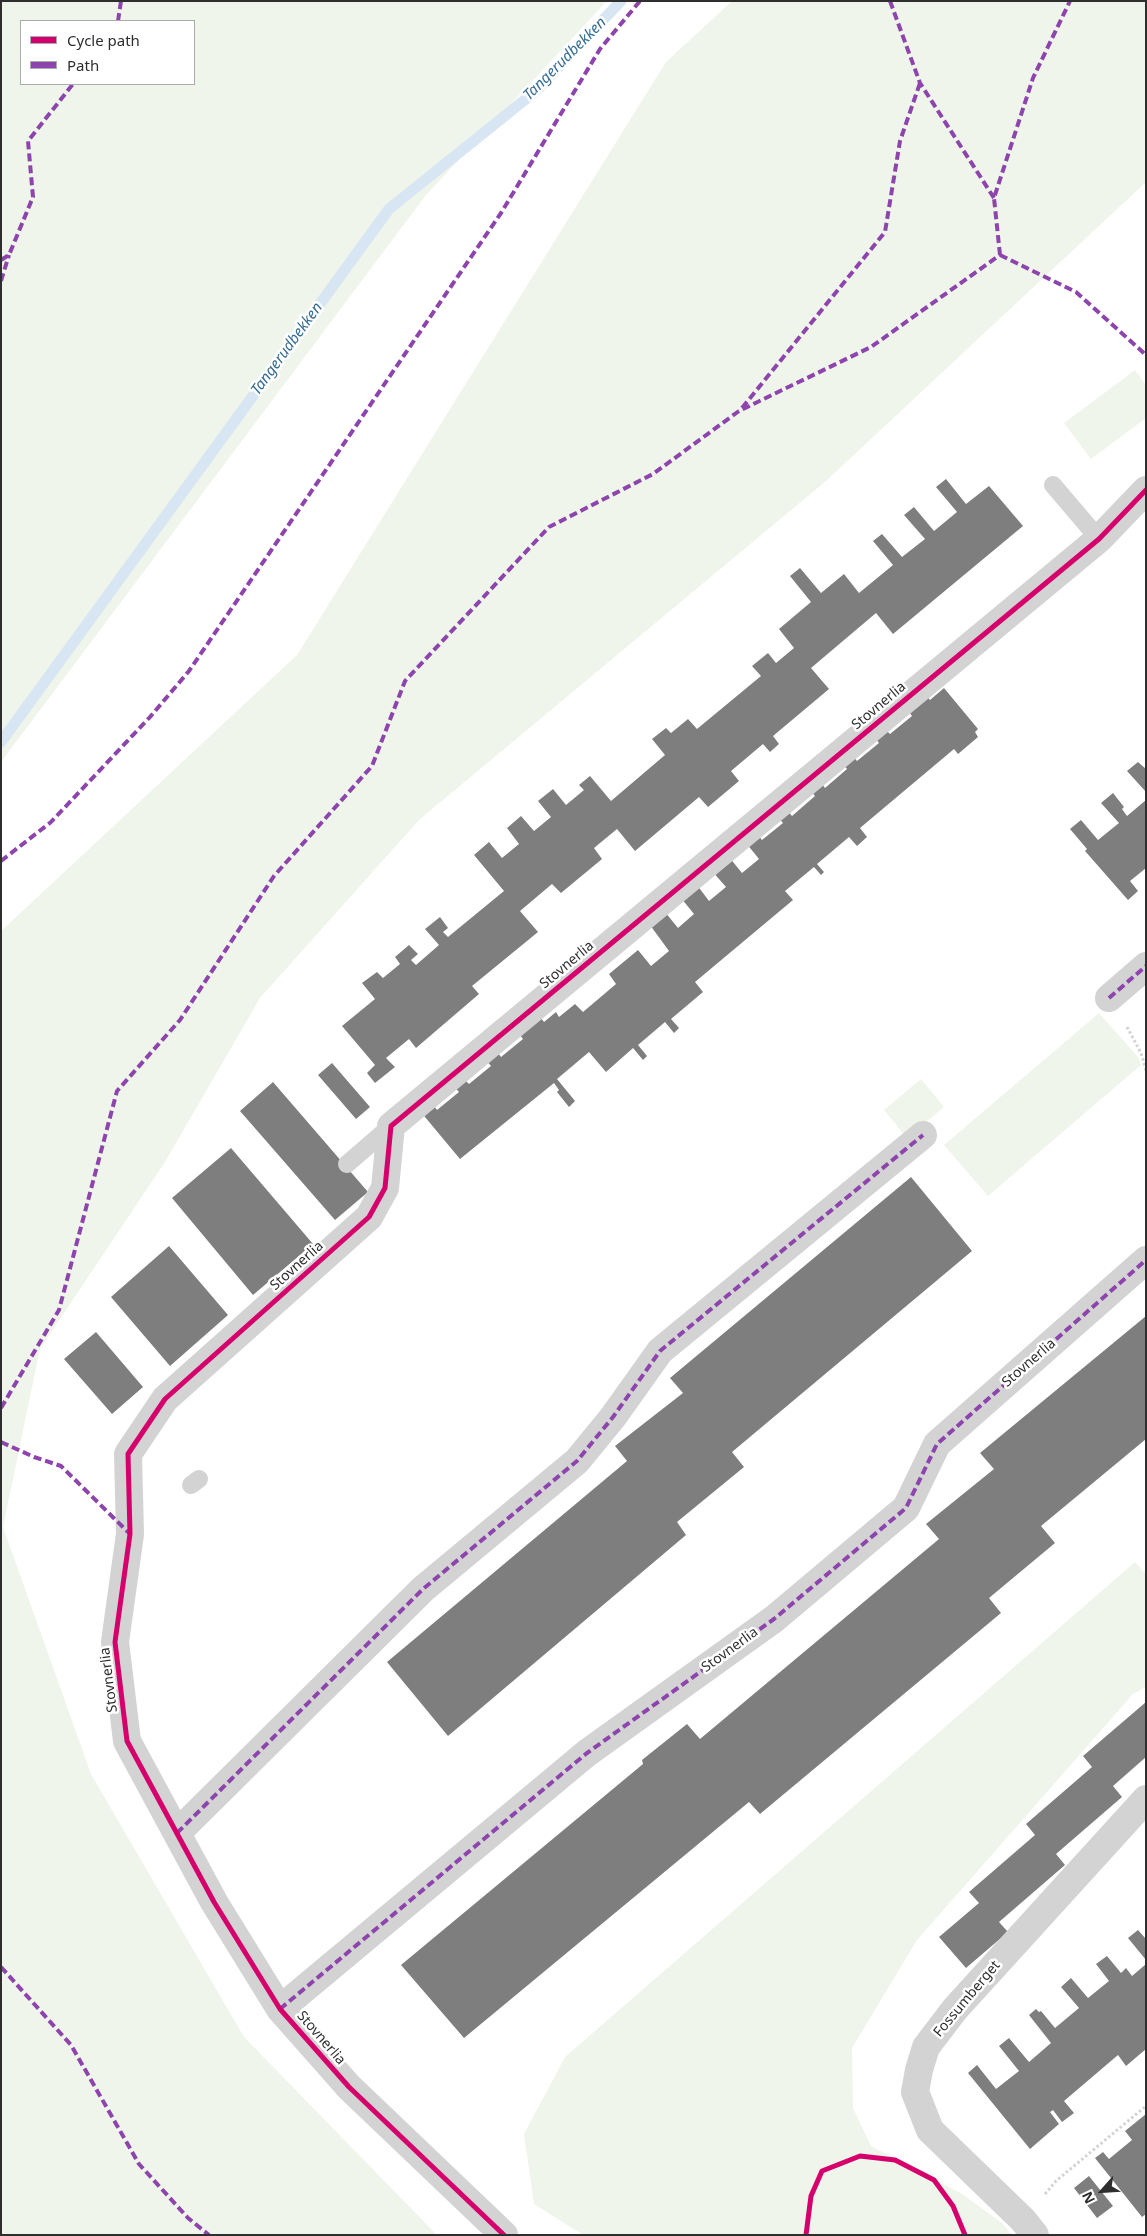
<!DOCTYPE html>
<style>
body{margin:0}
#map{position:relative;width:1147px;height:2236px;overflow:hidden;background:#fff;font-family:"Noto Sans",sans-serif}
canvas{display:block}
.frame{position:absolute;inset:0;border:2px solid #2e2e2e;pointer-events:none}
.legend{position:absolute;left:20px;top:20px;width:175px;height:65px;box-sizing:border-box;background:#fff;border:1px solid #ababab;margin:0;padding:6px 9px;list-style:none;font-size:15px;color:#2e2e2e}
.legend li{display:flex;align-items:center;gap:10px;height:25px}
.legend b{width:25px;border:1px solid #ababab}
.north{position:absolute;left:1077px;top:2166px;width:50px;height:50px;-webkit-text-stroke:4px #fff;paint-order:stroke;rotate:244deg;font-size:14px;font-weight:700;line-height:20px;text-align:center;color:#2e2e2e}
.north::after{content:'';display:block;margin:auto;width:18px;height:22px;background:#2e2e2e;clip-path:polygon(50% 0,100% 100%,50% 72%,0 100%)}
</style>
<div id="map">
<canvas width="1147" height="2236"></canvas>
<div class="frame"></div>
<ul class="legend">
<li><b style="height:6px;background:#d6006c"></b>Cycle path</li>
<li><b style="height:6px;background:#8e44ad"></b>Path</li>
</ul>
<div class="north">N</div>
</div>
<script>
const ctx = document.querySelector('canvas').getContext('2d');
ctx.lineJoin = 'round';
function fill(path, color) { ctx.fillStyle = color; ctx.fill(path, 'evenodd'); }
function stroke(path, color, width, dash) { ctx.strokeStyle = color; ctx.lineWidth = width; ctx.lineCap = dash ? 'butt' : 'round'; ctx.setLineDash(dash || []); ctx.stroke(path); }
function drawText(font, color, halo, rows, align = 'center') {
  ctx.font = font + ' "Noto Sans",sans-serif'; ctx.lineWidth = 5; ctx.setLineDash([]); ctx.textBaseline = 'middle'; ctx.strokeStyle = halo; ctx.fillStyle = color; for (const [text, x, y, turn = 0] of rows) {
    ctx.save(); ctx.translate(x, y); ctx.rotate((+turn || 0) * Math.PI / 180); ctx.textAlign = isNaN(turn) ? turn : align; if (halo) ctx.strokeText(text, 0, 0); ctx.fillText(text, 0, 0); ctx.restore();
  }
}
fill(new Path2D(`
 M1,1H607L426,195L1,762ZM21,21H194V84H21Z
 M732,1H1146V182L826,481L419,820L260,998L165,1162L40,1349L3,1527L91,1774L244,2037L437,2235H1V931L297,655L666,62Z
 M1135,370L1146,385V418L1091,459L1064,423Z
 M1099,1013L1138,1057L1141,1065L988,1196L944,1145Z
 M921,1079L944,1107L907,1138L884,1110Z
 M1135,1562L1146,1574V1687L1133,1694L917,1940L852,2048L853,2108L871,2146L964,2195L1003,2224L1012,2235H583L534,2204L524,2134L565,2057Z`), '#f0f5eb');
stroke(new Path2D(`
 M1,742L389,209L537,90L621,1`), '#d7e6f2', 11);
fill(new Path2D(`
 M946,479L966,504L989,486L1023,526L893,634L876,613L811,668L829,689L773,736L779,744L770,752L763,744L731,771L739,781L708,807L699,797L635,851L617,829L594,848L602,859L561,893L552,884L520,911L538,932L472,986L479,994L416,1048L409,1039L386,1058L395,1067L375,1083L367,1073L375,1065L342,1026L375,999L362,983L377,972L383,978L400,964L395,957L409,945L418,954L411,960L416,965L439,945L425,929L440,917L448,928L443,932L448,937L504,891L474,855L489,842L502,858L519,844L507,828L521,816L534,831L551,817L538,801L553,789L566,805L584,790L579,785L590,776L611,801L665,755L652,739L666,728L671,733L688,719L697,729L761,676L752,666L768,653L776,663L794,648L779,629L811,602L790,576L800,568L821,593L844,574L859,593L893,565L873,541L882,534L902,557L925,539L904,515L914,507L934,531L957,512L936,487Z
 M944,688L978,729L975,732L978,737L958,754L954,749L860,828L867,837L857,846L849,837L817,864L824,872L821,875L814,867L785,891L793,900L695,982L703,992L671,1019L679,1028L674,1033L665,1022L638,1045L647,1056L643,1060L633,1048L606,1072L589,1052L557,1079L575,1101L569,1107L557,1092L559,1090L554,1083L460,1159L420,1111L431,1102L437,1110L459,1092L453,1085L462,1077L469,1084L491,1066L484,1058L495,1049L501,1057L523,1039L517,1031L538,1014L544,1022L556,1012L559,1017L575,1004L583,1012L616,984L609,974L638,950L651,966L669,951L650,925L665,912L678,928L694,914L681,898L697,885L709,901L726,887L712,871L729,857L742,873L759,859L746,843L757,834L762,840L783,823L778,817L786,809L792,816L815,796L810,790L820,781L825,788L847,769L842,763L852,755L857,761L879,743L874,736L884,728L890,734L912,716L906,708L924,693L930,700Z
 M1138,762L1146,769V792L1127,771Z
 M1113,793L1124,807L1122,809L1127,816L1146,800V868L1130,881L1138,891L1128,900L1085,851L1087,849L1070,829L1081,820L1098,840L1119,823L1101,803Z
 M332,1063L370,1107L356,1119L318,1075Z
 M273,1082L368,1192L335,1220L240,1111Z
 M231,1148L313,1244L253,1295L172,1198Z
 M911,1177L972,1251L732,1452L744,1467L677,1522L686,1535L448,1736L387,1662L627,1461L615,1446L683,1393L670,1378Z
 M169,1246L228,1315L170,1366L111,1297Z
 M1146,1316V1439L1041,1526L1055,1543L989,1598L1001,1613L760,1814L749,1802L464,2038L401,1965L643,1764L642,1760L687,1724L700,1739L939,1539L926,1524L994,1469L980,1453Z
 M96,1332L143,1387L112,1414L64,1359Z
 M1146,1702V1757L1113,1786L1122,1797L1056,1854L1065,1865L999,1922L1008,1932L966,1968L939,1937L979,1903L969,1892L1035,1835L1026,1824L1092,1767L1083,1756Z
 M1138,1930L1146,1939V1960L1128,1938Z
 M1107,1956L1121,1973L1126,1968L1132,1976L1146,1964V2049L1126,2066L1118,2055L1064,2101L1074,2113L1062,2122L1053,2110L1050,2112L1059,2124L1030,2149L968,2073L977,2065L996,2089L1019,2071L999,2046L1009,2038L1029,2062L1051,2043L1029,2015L1036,2009L1039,2012L1041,2011L1055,2028L1079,2008L1061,1987L1071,1978L1088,1998L1109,1981L1096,1964Z
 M1146,2114V2214L1142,2217L1095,2158L1103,2152L1109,2159L1132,2140L1125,2131Z
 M1089,2176L1113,2206L1097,2218L1074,2188Z`), '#7e7e7e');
stroke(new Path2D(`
 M1127,1027L1141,1053L1146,1070
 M1045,2194L1056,2181L1146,2106`), '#d3d3d3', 3, [2.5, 2.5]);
stroke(new Path2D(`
 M1053,485L1099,539
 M347,1164L391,1126
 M191,1485L199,1479`), '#d3d3d3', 18);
stroke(new Path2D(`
 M1109,998L1146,966
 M177,1833L423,1589L577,1461L613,1417L660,1351L923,1135
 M280,2009L587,1753L774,1619L906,1508L937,1444L1146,1260
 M504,2235L349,2087L280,2009L214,1902L127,1741L115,1642L130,1534L128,1454L165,1399L369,1217L385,1188L391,1126L1099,539L1146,490
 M1035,2235L1023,2220L930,2130L915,2092L919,2070L926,2047L955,2009L1146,1799`), '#d3d3d3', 28);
stroke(new Path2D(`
 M890,1L920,83L994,198
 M118,21L121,1
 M1000,255L994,198L1033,78L1070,1
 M1000,255L1076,292L1146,355
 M1,260L9,255L33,197L28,141L73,84
 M1,281L9,255
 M742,408L885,232L900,141L920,83
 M1,861L51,822L150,717L189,671L501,213L600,49L640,1
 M1109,998L1146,966
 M1,1408L59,1310L117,1091L180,1020L274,876L372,766L405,681L549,527L653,474L739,411L871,347L1000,255
 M1,1442L34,1457L61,1466L130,1534
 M177,1833L423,1589L577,1461L613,1417L660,1351L923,1135
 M1,1967L71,2045L139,2164L188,2218L209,2235
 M280,2009L587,1753L774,1619L906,1508L937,1444L1146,1260`), '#8e44ad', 4, [8, 4]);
stroke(new Path2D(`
 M504,2235L349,2087L280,2009L214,1902L127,1741L115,1642L130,1534L128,1454L165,1399L369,1217L385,1188L391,1126L1099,539L1146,490
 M806,2235L811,2196L822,2171L860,2156L895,2160L934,2180L953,2206L965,2235`), '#d6006c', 5);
drawText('14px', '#2e2e2e', '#fff', [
 ["Stovnerlia",879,706,-40],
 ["Stovnerlia",567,965,-40],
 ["Stovnerlia",297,1266,-42],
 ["Stovnerlia",1029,1363,-41],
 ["Stovnerlia",730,1650,-36],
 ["Stovnerlia",109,1680,-97],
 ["Fossumberget",967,1999,-50],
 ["Stovnerlia",321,2038,49]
]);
drawText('italic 15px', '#386d94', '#fff', [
 ["Tangerudbekken",565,59,-45],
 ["Tangerudbekken",287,349,-54]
]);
</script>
